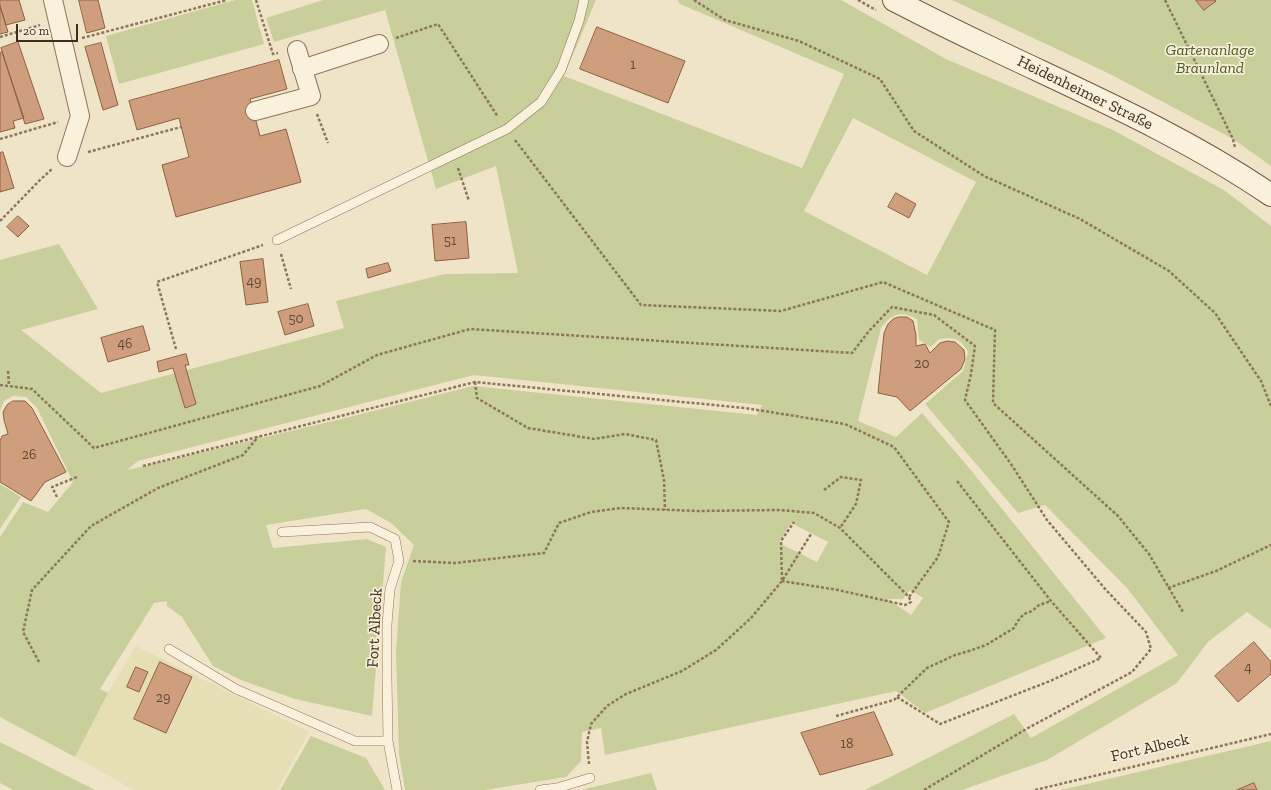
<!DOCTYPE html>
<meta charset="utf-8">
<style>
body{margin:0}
#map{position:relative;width:1271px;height:790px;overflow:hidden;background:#f0e4c8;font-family:"Zilla Slab",serif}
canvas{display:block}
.scale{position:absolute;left:16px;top:24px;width:62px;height:18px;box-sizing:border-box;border:2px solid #3d2e20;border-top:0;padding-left:5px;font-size:12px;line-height:14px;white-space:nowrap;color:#3d2e20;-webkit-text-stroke:3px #f7eed8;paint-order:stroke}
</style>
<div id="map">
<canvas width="1271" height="790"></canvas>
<div class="scale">20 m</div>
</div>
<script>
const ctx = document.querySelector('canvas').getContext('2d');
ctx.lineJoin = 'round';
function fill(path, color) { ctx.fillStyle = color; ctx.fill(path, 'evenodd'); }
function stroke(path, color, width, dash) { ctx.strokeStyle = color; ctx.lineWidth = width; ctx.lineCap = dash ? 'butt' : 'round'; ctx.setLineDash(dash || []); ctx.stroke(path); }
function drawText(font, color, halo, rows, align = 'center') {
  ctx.font = font + ' "Zilla Slab",serif'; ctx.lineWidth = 3.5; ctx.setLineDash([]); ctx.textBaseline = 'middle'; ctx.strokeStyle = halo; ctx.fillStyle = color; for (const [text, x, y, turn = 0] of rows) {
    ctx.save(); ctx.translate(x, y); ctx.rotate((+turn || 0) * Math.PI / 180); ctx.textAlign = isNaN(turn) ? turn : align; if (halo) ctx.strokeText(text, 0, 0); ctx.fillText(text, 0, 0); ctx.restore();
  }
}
fill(new Path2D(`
 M136,646L309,732L277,790H134L75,757L108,693Z`), '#e6deb5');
fill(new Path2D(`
 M235,0H252L264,44L119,84L106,36Z
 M323,0H596L564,76L802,168L844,74L680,4L677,0H841L946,59L1113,130L1224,190L1271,226V629L1247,612L1208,642L1177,683L1047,760L962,790H865L1014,714L1031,738L1178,655L1127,588L1045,505L1018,513L925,404L963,371L968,352C961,338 954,337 939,339L931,347L919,340L917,319C901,310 891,314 881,328L858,421L896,437L922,413L970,469L1106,638L925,713L896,691L605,755L601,728L582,732L581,761L566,777L485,790H405L399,754L396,652L401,582L414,545L391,523L366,509L266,525L273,548L367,539L386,547L372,716L295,699L241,680L213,666L182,617L167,606V601L154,603L100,689L108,693L75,757L0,717V537L23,502L48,512L73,482L37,408L26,397L13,396L4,401L0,411V260L59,244L98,309L21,330L101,393L344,328L336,301L445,274L518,273L496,166L436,189L385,10L274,42L266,18ZM853,118L976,182L927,275L804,211ZM474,375L762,405L757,415L473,386L341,419L127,470L138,461ZM791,523L828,542L817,562L779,543ZM910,590L923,598L911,615L888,599H903Z
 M952,0H1271V166L1233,139L1110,74Z
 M0,484L21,497L0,529Z
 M311,736L366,758L385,790H280Z
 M1271,741V790H1061Z
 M0,742L95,790H13L0,783Z
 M651,773L657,790H581Z`), '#c9cf9b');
const building = new Path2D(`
 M0,0H19L25,20L6,25L0,6Z
 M79,0H98L105,28L87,33Z
 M1196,0H1215L1216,1L1204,10Z
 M0,6L8,32L0,34Z
 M597,27L685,61L668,103L580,69Z
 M18,42L44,119L25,124L1,48Z
 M101,43L118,105L103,110L85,47Z
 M2,52L24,118L13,121L15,128L0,132V53Z
 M279,60L287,89L250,99L260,136L286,129L301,182L176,217L162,165L189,157L179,118L137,130L129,101Z
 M3,152L14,188L0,192V153Z
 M896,193L916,204L909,218L888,207Z
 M18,216L29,226L18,237L7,227Z
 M466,222L469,258L435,261L432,225Z
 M263,259L268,302L246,305L240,262Z
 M388,263L391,271L368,278L366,269Z
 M308,304L314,326L285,335L278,312Z
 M899,317H907L913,321L916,335V346L925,344L930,353L940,343L947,341L955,342L964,350L965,359L961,369L910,411L897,397L878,393L884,333L888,324L893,319Z
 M143,326L150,350L108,362L101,338Z
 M186,354L189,365H185L196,404L185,408L173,368L159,372L157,362Z
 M13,401H25L32,408L66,472L45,482L31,501L0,482V441L2,436L8,434L4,420L3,412L7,405Z
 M1254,642L1271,662V674L1238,702L1215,676Z
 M160,662L192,677L166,733L134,719Z
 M136,667L148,672L139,692L127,687Z
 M874,712L893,755L820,775L801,733Z
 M1254,783L1257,790H1237Z`);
fill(building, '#cf9f7d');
stroke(building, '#8d5f41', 1);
const lane = new Path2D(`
 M277,240L507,129L541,102L561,70L579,21L584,0
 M282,532L370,527L395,539L399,561L390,589L387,624V677L388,741L397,790
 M169,649L236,689L355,741H388
 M540,790L557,788L590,778`);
const street = new Path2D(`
 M53,0L80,116L67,157
 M302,69L379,44
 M255,111L311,96L297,50`);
const secondary = new Path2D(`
 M894,0C925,16 957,32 989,47C1085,93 1183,135 1271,195`);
stroke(lane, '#8d765c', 10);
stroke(street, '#8d765c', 20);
stroke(secondary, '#6f573f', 24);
stroke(new Path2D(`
 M256,0L273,54L278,53
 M694,0L725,20L799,41L880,79L914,131L984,176L1080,219L1169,271L1215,313L1261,381L1271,406
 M858,0L876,10
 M1165,0L1233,139L1235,148
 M0,37L40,25
 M82,38L227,0
 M396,38L438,24L498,117
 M317,114L328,143
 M0,139L58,122
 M515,140L641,305L781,311L883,282L995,330L993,403L1118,516L1149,554L1183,612
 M88,152L181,127
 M458,168L469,201
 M0,221L40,180L52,169
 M281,254L291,289
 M176,349L157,282L263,245
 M8,371L9,386
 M475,382L477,398L528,428L594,439L625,434L656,440L664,480L665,510
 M0,385L32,389L94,448L320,386L377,355L470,329L852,353L869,331L892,307L934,315L975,346L971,374L965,400L1011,464L1047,520L1106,590L1146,632L1151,649L1132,672L1028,728L924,790
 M143,466L475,382L745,408L845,424L894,447L949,522L938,557L909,597
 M824,490L841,477L861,480L856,504L840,528
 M57,497L52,487L77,477
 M413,561L455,563L544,553L559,523L591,512L621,508L697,511L780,510L814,513L840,528L909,597L911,602L905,605L838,590L782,581
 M782,580L781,541L794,522
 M1168,588L1216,571L1271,545
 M39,662L23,632L32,590L91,526L158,488L243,455L258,437
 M897,697L940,724L1050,681L1101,658L1051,601L957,481
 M836,716L894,700L927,668L955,655L969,651L986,645L1014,628L1017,622L1024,614L1032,611L1039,605L1051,601
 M589,764L587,742L591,724L607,706L626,694L682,671L716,650L751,618L782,581L811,534
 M1035,790L1271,734`), '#8d765c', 2.5, [3, 2]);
stroke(lane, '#faf1dc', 9);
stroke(street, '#faf1dc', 18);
stroke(secondary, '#faf1dc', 22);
drawText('14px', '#624a37', null, [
 ["1",633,65],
 ["51",450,241],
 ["49",254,282],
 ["50",296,319],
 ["46",125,344],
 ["20",922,364],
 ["26",29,455],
 ["4",1248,668],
 ["29",163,698],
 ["18",847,744]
]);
drawText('italic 16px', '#4d5a26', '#f7eed8', [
 ["Gartenanlage",1210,50],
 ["Braunland",1210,68]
]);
drawText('16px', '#3d2e20', '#f7eed8', [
 ["Heidenheimer Straße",1085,93,26],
 ["Fort Albeck",375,628,-87],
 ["Fort Albeck",1150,748,-13]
]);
</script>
